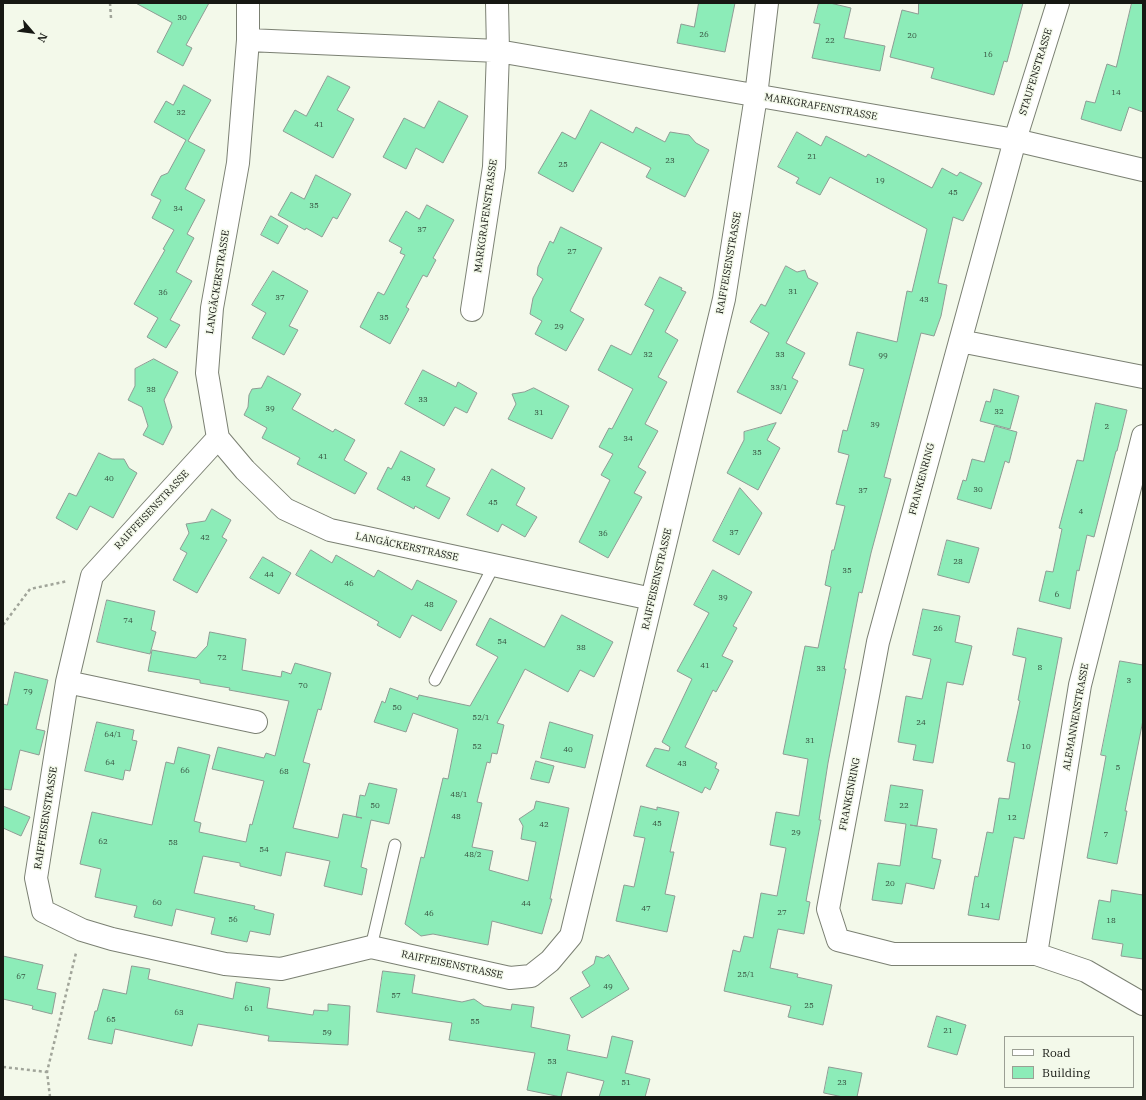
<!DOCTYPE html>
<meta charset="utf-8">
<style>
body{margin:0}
#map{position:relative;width:1146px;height:1100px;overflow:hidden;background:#f3f9ea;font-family:"IBM Plex Serif",serif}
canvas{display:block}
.frame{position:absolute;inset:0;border:4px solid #161813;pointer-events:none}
.legend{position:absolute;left:1004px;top:1036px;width:130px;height:52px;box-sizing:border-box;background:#f3f9ea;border:1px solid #9b9f94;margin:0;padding:5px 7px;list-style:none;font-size:12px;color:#161813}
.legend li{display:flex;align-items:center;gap:8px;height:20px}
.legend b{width:20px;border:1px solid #9b9f94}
.north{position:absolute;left:12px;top:12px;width:40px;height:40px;-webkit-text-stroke:3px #f3f9ea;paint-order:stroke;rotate:118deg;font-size:11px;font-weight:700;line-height:16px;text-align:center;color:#161813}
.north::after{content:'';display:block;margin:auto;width:14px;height:18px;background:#161813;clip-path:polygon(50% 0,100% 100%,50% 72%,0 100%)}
</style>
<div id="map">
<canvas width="1146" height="1100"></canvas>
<div class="frame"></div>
<ul class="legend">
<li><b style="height:5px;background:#fff"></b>Road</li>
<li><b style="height:11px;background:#8cecb8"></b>Building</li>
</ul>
<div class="north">N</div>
</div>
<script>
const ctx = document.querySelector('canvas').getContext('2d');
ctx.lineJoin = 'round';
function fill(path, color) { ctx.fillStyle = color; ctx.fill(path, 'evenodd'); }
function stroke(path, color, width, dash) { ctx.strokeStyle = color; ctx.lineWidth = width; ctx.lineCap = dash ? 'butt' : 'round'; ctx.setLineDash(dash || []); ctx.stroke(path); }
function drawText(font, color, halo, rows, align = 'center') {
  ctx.font = font + ' "IBM Plex Serif",serif'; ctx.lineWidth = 3; ctx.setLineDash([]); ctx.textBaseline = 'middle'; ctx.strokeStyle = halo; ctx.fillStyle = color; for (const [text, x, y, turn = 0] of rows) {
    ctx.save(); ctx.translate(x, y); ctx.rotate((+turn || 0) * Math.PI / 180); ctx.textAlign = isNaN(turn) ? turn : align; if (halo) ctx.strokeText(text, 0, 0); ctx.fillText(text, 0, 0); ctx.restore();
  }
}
const building = new Path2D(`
 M136,3H209L186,45L192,48L183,66L157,52L172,23Z
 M699,3H735L725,52L677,43L681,24L694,27Z
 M819,3H830L851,8L844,38L885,46L880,71L812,58L820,24L814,23Z
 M919,3H1023L1007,62L1004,61L994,95L931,78L934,68L890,57L902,10L918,14Z
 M1132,3H1143V112L1129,107L1121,131L1081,119L1086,101L1095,103L1107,64L1116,67Z
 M328,76L350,87L337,110L354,119L333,158L283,131L295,110L306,116Z
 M184,85L211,100L188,141L205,150L185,189L205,200L187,234L194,238L176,272L192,281L170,320L180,325L166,348L147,337L158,318L134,304L165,250L163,249L174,230L152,218L161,200L151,195L161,176L168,173L186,140L154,122L166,101L173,105Z
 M439,101L468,116L443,163L416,148L406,169L383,157L404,118L424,128Z
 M591,110L633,133L636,127L665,142L670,132L689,135L696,143L709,150L685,197L646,177L651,168L601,142L573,192L538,173L562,132L575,139Z
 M797,132L821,146L826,136L866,157L868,154L932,188L942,168L957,176L960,172L982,183L963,221L953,217L938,283L947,285L941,316L934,336L921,333L884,477L891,479L871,553L862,593L859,592L844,669H846L828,763L819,820H821L806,901L810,902L804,934L778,929L770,968L798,974L797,977L832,985L823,1025L788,1017L791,1006L724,991L733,950L740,952L744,936L753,938L761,893L777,896L786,848L770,845L776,812L799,816L808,759L783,754L805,646L818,648L831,587L825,585L832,550H834L845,506L836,504L849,455L838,452L843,430L847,431L864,369L849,365L857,332L897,342L907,291L912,292L927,229L830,177L820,195L796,183L799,178L778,167Z
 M316,175L351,194L337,219L333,217L322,237L306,228L305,230L278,215L291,192L304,199Z
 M427,205L454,220L433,258L436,260L427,277L423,275L406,307L409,309L390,344L360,327L378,292L384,295L405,255L400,253L402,248L389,241L406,211L419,219Z
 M271,216L288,226L278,244L261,235Z
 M561,227L602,248L570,311L584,319L566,351L535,334L542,321L530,314L533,298L543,279L537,275L538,267L550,241L553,243Z
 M786,266L797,272L805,270L808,278L818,283L786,343L805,353L792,378L798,381L781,414L737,392L769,333L750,322L761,304L765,306Z
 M273,271L308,291L289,326L298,330L284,355L252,338L266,313L252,305Z
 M660,277L682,288L681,290L686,292L665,332L678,340L658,377L667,382L645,424L658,431L638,467L646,472L634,493L642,497L608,558L579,542L610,480L601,475L613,454L599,447L609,428L612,429L633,389L598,370L611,345L631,355L654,310L645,305Z
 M154,359L178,372L164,400L172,427L163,445L143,435L148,426L142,407L128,400L135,386V369Z
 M423,370L456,387L458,382L477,393L467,413L455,407L444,426L405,404Z
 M268,376L301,394L292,409L333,432L335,429L355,440L344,460L367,473L355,494L297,464L300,458L262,438L267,428L244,415L248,407L249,395L252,389L261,388Z
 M534,388L569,406L552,439L508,419L516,404L512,394L524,392Z
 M994,389L1019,396L1010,429L980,421L986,401L990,402Z
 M1096,403L1127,410L1117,451H1116L1094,537L1087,535L1079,571L1077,570L1070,609L1039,601L1046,571L1053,572L1062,529L1059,528L1077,460L1083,461Z
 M776,423L767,440L780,448L758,490L727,473L744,440V432Z
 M995,426L1017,432L1009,463L1005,461L991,509L957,499L963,480L966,481L972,459L984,462Z
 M401,451L435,469L426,486L450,498L439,519L415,506L414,509L377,489L388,467L391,469Z
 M99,453L112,459H124L129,468L137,473L113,518L90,506L77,530L56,518L69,493L76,496Z
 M492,469L525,488L516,505L537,517L525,537L502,524L498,532L467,515Z
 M740,488L762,513L739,555L713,541Z
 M212,509L231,520L222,537L227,540L197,593L173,580L187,553L180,549L189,533L186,524L205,521Z
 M947,540L979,548L969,583L938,575Z
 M311,550L332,563L336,555L374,577L378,570L412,590L417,580L457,601L441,631L412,615L400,638L377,625L379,622L296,575Z
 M263,557L291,573L279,594L250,578Z
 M713,570L752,592L733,626L737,628L722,656L733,661L716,692L713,690L685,747L717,763L715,768L719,770L710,790L705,787L702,793L646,766L655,748L669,751L670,747L662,742L692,679L677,671L709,613L694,605Z
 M107,600L155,611L151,630L156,632L150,654L97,642Z
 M923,609L960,616L955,642L972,646L963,685L947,682L933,763L913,760L916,745L898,742L906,696L922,699L931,659L913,655Z
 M562,615L613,642L594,677L580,670L568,692L525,669L497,723L504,725L497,754L492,753L490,763L487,762L477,802L482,803L472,847L493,851L489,870L528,881L536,842L521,839L523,826L519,819L534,809L536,801L569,808L550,899H552L542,934L492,921L488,945L433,934L421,936L405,924L421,857L424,858L443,778L448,779L458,729L413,713L406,732L374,722L382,701L385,703L390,688L418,698L417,700L419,695L470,706L498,657L476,645L490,618L544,647Z
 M1018,628L1062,638L1024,839L1014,837L999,920L968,915L975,876L978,877L987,832L993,833L999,798L1009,799L1015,763L1007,761L1020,701L1018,700L1026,658L1013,655Z
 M210,632L246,639L242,670L281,677L282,671L291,674L295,663L331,673L321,710L318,709L303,762L310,764L293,828L338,838L343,814L362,818L356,817L360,795L365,796L369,783L397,789L389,824L371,820L361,867L367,869L362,895L324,886L330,861L286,852L281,876L240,866V863L203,856L194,893L255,906L254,909L274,914L270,935L250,931L247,942L211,934L215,918L176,909L172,926L134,917L137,906L95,897L101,869L80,864L92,812L152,825L166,762L174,764L178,747L210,755L194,821L201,823L199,832L246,842L250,824L252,825L264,781L212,769L218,747L264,758L266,753L275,756L289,701L229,690L230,688L200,683V680L148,671L152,650L196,658L207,646Z
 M1120,661L1143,665V720L1125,811H1127L1117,864L1087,858L1106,756L1101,755Z
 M15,672L48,680L36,729L45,731L39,755L20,750L11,790L3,789V704L7,705Z
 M97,722L134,730L132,740L137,741L130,771L125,770L123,780L85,771Z
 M550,722L593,735L585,768L541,758Z
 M536,761L554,766L549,783L531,779Z
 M891,785L923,790L917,826L910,825L937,829L932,858L941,860L934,889L906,883L902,904L872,900L878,863L900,866L906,824L885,821Z
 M3,806L30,817L21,836L3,828Z
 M641,806L657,810V807L679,812L670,852H674L665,894L675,896L667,932L616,921L624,885L634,887L645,838L634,836Z
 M1112,890L1143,895V959L1121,956L1123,944L1092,939L1099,900L1110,902Z
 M609,955L629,989L582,1018L570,998L590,986L582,972L594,964L596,956L603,958Z
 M3,956L43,965L37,989L56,993L52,1014L32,1009L33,1006L3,999Z
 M132,966L150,969L148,979L233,999L236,982L270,988L267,1008L313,1015L314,1010L328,1011V1004L350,1006L348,1045L268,1041L269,1036L198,1024L192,1046L115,1029L112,1044L88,1039L95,1011H97L103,989L126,994Z
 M383,971L415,975L412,993L462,1002L474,999L484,1006L511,1010L512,1004L534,1007L531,1027L570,1035L567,1050L607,1058L612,1036L633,1041L625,1073L650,1079L645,1097H599L604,1081L567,1072L561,1097L527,1090L535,1053L449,1040L452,1023L377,1012Z
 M937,1016L966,1025L957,1055L928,1047Z
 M829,1067L862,1073L857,1097H843L824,1093Z`);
fill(building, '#8cecb8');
stroke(building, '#8e9c94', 1);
const service = new Path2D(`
 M435,680L494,565
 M371,947L395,845`);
const minor = new Path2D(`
 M248,3V40L238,163L212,308L207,373L218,438L245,470L285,509L330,530L652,599
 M1058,3L1015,140L878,642L828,909L838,940L893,954H1036L1086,971L1143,1004
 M248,40L498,51L1015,140L1143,170
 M472,310L494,167L498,51L497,3
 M960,341L1143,377
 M218,438L92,576L67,682L36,878L43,911L82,930L112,939L225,964L281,969L371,947L510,978L531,976L550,961L571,936L724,299L756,96L767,3
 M67,682L256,722
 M1036,954L1080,685L1143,436`);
stroke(service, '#7b8073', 13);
stroke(minor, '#7b8073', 24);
stroke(new Path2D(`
 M110,3L111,18
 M3,625L30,589L68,581
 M3,1067L47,1072
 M50,1097L47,1072L76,953`), '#a1a59a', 2.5, [3, 3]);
stroke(service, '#fff', 11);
stroke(minor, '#fff', 22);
drawText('8px', '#344d3c', null, [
 ["30",182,18],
 ["26",704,35],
 ["20",912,36],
 ["22",830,41],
 ["16",988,55],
 ["14",1116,93],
 ["32",181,113],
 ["41",319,125],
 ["21",812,157],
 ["23",670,161],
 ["25",563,165],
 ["19",880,181],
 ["45",953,193],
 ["35",314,206],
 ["34",178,209],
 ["37",422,230],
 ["27",572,252],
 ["31",793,292],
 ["36",163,293],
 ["37",280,298],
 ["43",924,300],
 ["35",384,318],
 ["29",559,327],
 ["32",648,355],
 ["33",780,355],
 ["99",883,356],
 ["33/1",779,388],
 ["38",151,390],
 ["33",423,400],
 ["39",270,409],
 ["32",999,412],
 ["31",539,413],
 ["39",875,425],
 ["2",1107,427],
 ["34",628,439],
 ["35",757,453],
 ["41",323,457],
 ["40",109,479],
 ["43",406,479],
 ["30",978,490],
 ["37",863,491],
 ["45",493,503],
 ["4",1081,512],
 ["37",734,533],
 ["36",603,534],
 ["42",205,538],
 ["28",958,562],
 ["35",847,571],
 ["44",269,575],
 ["46",349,584],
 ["6",1057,595],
 ["39",723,598],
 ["48",429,605],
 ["74",128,621],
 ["26",938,629],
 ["54",502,642],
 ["38",581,648],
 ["72",222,658],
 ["41",705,666],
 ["8",1040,668],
 ["33",821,669],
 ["3",1129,681],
 ["70",303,686],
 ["79",28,692],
 ["50",397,708],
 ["52/1",481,718],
 ["24",921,723],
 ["64/1",113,735],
 ["31",810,741],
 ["52",477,747],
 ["10",1026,747],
 ["40",568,750],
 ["64",110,763],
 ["43",682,764],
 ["5",1118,768],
 ["66",185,771],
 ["68",284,772],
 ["48/1",459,795],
 ["50",375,806],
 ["22",904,806],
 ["48",456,817],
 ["12",1012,818],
 ["45",657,824],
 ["42",544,825],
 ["29",796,833],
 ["7",1106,835],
 ["62",103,842],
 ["58",173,843],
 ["54",264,850],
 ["48/2",473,855],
 ["20",890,884],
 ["60",157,903],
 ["44",526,904],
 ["14",985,906],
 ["47",646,909],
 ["27",782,913],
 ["46",429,914],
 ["56",233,920],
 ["18",1111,921],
 ["25/1",746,975],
 ["67",21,977],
 ["49",608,987],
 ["57",396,996],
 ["25",809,1006],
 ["61",249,1009],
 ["63",179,1013],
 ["65",111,1020],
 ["55",475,1022],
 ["21",948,1031],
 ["59",327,1033],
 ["53",552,1062],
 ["51",626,1083],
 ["23",842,1083]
]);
drawText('10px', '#161813', '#f3f9ea', [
 ["STAUFENSTRASSE",1036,72,-73],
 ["MARKGRAFENSTRASSE",821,107,10],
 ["MARKGRAFENSTRASSE",486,216,-82],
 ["RAIFFEISENSTRASSE",729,263,-80],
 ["LANGÄCKERSTRASSE",218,282,-81],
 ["FRANKENRING",922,479,-75],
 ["RAIFFEISENSTRASSE",152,510,-47],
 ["LANGÄCKERSTRASSE",407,547,12],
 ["RAIFFEISENSTRASSE",657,579,-77],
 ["ALEMANNENSTRASSE",1076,717,-80],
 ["FRANKENRING",850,794,-79],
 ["RAIFFEISENSTRASSE",46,818,-81],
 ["RAIFFEISENSTRASSE",452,965,12]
]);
</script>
